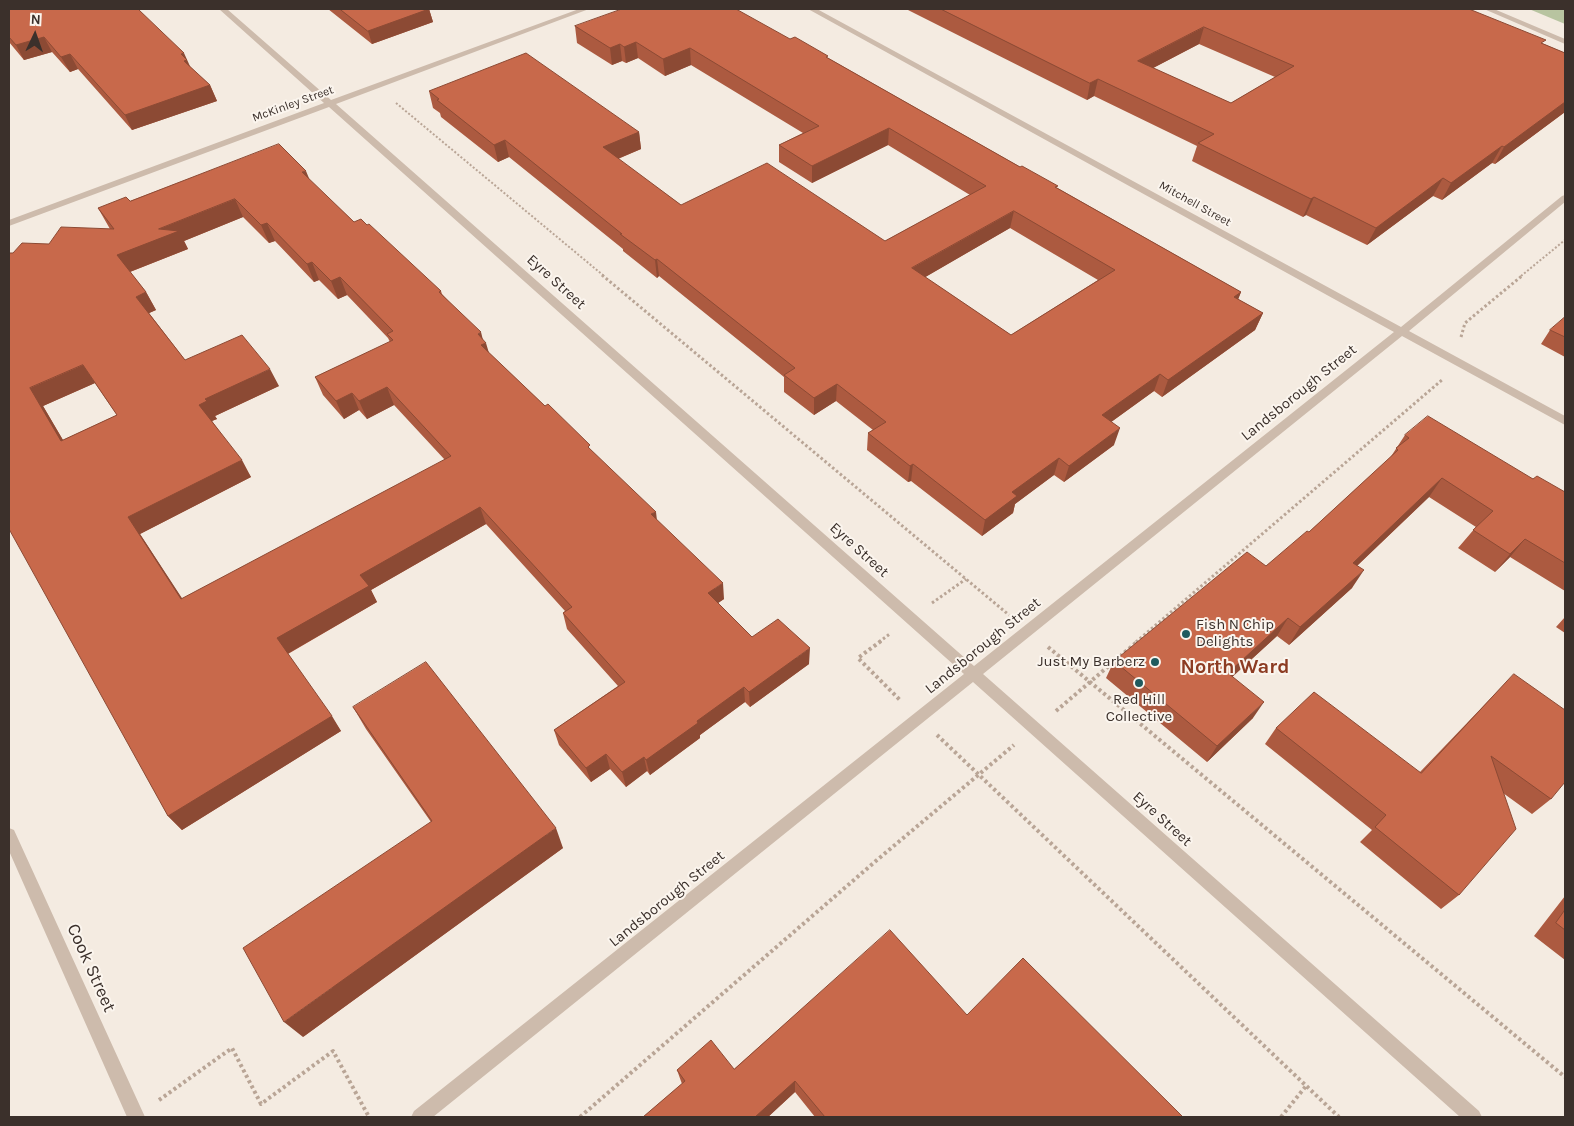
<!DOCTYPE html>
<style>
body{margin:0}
#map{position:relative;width:1574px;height:1126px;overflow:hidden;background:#f4ebe1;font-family:Karla,sans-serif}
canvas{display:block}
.frame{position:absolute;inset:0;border:10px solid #3b302b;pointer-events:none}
.north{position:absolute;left:10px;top:10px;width:50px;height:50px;-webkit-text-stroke:4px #fbf5ee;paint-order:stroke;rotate:3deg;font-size:14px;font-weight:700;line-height:20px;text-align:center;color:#3b302b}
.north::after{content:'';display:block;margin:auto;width:18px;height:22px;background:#3b302b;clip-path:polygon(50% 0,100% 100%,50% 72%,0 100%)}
</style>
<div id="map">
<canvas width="1574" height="1126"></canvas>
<div class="frame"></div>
<div class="north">N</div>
</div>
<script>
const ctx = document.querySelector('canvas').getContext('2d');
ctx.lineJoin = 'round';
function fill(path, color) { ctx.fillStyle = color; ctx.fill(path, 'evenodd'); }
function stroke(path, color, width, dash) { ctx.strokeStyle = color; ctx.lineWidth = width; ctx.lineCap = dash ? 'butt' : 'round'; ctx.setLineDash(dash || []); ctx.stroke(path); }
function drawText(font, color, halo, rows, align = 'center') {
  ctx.font = font + ' Karla,sans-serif'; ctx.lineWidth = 4; ctx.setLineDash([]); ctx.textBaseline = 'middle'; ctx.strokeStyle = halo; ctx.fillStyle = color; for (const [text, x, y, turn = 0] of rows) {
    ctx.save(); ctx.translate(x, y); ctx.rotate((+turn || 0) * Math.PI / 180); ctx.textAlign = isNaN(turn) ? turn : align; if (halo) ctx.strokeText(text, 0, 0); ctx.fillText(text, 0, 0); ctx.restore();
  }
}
fill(new Path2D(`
 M1529,9H1565V24Z`), '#b8c4a0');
stroke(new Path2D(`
 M396,103L604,276
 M1521,276L1565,240`), '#b9a596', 2, [2, 2]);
stroke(new Path2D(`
 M602,275L1009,615
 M1461,337L1465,323L1523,275
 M932,603L966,579
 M879,642L891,633
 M1136,642L1442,380`), '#b9a596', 3, [2.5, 2.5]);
stroke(new Path2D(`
 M881,641L858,658L900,700
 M1048,647L1565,1077
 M1056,711L1138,641
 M937,735L1339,1117
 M159,1100L232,1048L261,1104L333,1051L369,1117
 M580,1117L877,860L1014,745
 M1281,1117L1306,1086`), '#b9a596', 4, [3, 3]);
fill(new Path2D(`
 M219,9H227L331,100L579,9H589L336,104L974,666L1394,332L808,9H817L1401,327L1562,196L1565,195V202L1409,331L1565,416V425L1402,336L983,674L1479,1111L1482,1117H1460L973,682L433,1117H411L414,1111L964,674L329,107L9,226V220L324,103Z
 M1484,9H1494L1565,39V44Z
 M9,828L14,830L145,1117H127L9,851Z`), '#cdbbac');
fill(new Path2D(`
 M9,9L190,67L210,85L217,101L132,130L78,69L70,72L52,52L24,60L9,42Z
 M328,9H429L433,22L372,44Z
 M906,9H1469L1544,44L1565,53V112L1495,164L1492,163L1442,200L1433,196L1367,245L1306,215L1303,217L1192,161L1197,146L1094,96L1087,100ZM1199,44L1275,77L1231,103L1153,68Z
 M575,26L790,39L828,58L1241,292L1238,299L1263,313L1255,330L1162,397L1154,391L1111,422L1114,445L1064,482L1054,475L1015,504L1013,513L982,536L911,481L908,482L867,450L868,433L873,430L836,401L814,415L784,392V377L659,276L657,278L623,251V249L509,157L498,162L441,117L440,113L433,108L429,91L639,132L641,149L618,159L681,205L885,241L970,195L888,145L812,183L779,162V145L803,133L691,65L665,76L638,58L626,63L622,61L612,65L577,43ZM1010,228L1098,280L1011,335L925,277Z
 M310,181L354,222L441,291L442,294L483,340L489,353L591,450L657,520L724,599L718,603L752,637L809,664L750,707L745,702L700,735V738L650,775L647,771L626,787L610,769L591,782L559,745L554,730L618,686L567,629L563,613L565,611L486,524L371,590L377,602L288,654L341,731L182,830L168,816L9,523L13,253L110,229L98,208L130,201ZM243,217L269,243L275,241L314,282L319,280L338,299L347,295L388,338L390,342L315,377L323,395L344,419L359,410L367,419L394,405L445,460L182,599L140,534L251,477L212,421L217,419L215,416L279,386L185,360L149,313L156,310L146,292L130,272L188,249L184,241ZM95,383L117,415L63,440L43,406Z
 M1565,317V357L1541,344L1550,330Z
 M1405,435L1533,479L1565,492V591L1510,557L1495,572L1458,548L1476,527L1429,497L1357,566L1352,588L1289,645L1277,636L1232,677L1253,718L1207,762L1106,678L1114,661L1266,566L1309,532L1390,458Z
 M1565,617V633L1556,627Z
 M1514,674L1551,799L1532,814L1503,793L1459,895L1441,909L1360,842L1372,830L1265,744L1276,728L1420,772Z
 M353,707L563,848L303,1037L431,822L366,729Z
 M1565,896V960L1534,936Z
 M967,1015L1183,1117H815L795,1092L768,1117H643L682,1084L677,1070L734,1069Z`), '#ac5a40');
fill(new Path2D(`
 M429,9L433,22L372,44L368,31Z
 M1204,27L1199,44L1134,78L1138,61Z
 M44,37L52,52L24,60L16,45Z
 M636,42L638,58L626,63L624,47Z
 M620,44L622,61L612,65L610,48Z
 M690,48L691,65L665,76L663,59Z
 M184,53L194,75L191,76L181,54Z
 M70,54L78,69L70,72L61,57Z
 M1098,79L1094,96L1087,100L1090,83Z
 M210,85L217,101L132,130L125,115Z
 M1565,102V112L1495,164L1504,147Z
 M889,128L888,145L812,183V166Z
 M639,132L641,149L605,164L603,147Z
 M505,140L509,157L498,162L494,145Z
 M1502,146L1492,163L1442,200L1451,183Z
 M306,171L313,188L302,172Z
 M1443,178L1433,196L1367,245L1376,228Z
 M1314,197L1306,215L1303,217L1311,199Z
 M235,199L243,217L184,241L188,249L127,273L117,255L159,229Z
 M1014,211L1010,228L910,286L912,268Z
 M267,223L275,241L269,243L261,225Z
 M657,259L659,276L657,278L655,260Z
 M312,262L319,280L314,282L307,264Z
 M340,277L347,295L338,299L331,281Z
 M146,292L156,310L147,314L136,297Z
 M1241,292L1234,310V297Z
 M1263,313L1255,330L1162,397L1168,380Z
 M481,332L484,344L486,343L491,360L486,363L478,334Z
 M83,365L95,383L43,406L74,459L61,441L30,388Z
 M270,369L279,386L215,416L217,419L209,422L199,405L205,399Z
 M1160,374L1154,391L1096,433L1102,415Z
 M837,384L836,401L814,415V398Z
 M387,387L394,405L367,419L359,401Z
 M352,393L359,410L344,419L336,401Z
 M1120,428L1114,445L1064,482L1069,466Z
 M1059,458L1054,475L1015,504L1013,513L982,536L985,520L1012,492Z
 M242,460L251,477L140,534L193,615L181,599L128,517Z
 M913,464L911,481L908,482L910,466Z
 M1442,478L1429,497L1341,581L1353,563Z
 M480,507L486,524L371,590L377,602L287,654L277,638L360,575Z
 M656,512L658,529L651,514Z
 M1525,539L1510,557L1495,572L1510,554Z
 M1364,570L1352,588L1289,645L1300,627Z
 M723,583L724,599L709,609L708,593Z
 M1288,618L1277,636L1218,690L1228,673Z
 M810,648L809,664L750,707L749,692Z
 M744,687L745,702L700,735V738L650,775L646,760L697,721Z
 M1264,702L1253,718L1207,762L1217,746Z
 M332,716L341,731L182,830L168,816Z
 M606,754L610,769L591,782L586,768Z
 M644,757L647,771L626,787L622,772Z
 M556,828L563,848L303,1037L284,1022Z
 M795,1081V1092L768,1117H755Z`), '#8c4a34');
const building = new Path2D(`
 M9,9H138L184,53L181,54L187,60L184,61L210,85L125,115L70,54L61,57L44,37L16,45L9,37Z
 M340,9H429L368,31Z
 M622,9H736L790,39L795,37L828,56L826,57L1020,167L1022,166L1058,186L1055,187L1241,292L1234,297L1263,313L1168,380L1160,374L1102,415L1120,428L1069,466L1059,458L1012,492L1017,496L985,520L913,464L910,466L868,433L886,422L837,384L814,398L784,375L795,368L657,259L655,260L620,234H622L505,140L494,145L437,100L439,99L429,91L526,53L639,132L603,147L681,205L767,163L885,241L986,186L889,128L812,166L779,145L819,126L690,48L663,59L636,42L624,47L620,44L610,48L575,26ZM1014,211L1115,270L1011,335L912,268Z
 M941,9H1469L1546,40L1541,43L1565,53V102L1504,147L1502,146L1451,183L1443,178L1376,228L1314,197L1311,199L1198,143L1214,134L1098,79L1090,83ZM1204,27L1294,66L1231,103L1138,61Z
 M279,144L306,171L302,172L354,222L361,219L367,225L369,224L441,291L439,292L481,332L478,334L486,343L481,345L545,406L548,404L590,445L588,447L656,512L651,514L723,583L708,593L752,637L778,619L810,648L749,692L744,687L697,721L698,723L646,760L644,757L622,772L606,754L586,768L554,730L625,682L563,613L572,607L480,507L360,575L369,586L277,638L332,716L168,816L9,529V253H13L22,243L49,244L61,227L114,229L98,208L126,197L130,201ZM235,199L261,225L267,223L307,264L312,262L331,281L340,277L393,331L387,334L393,340L315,377L336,401L352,393L359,401L387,387L451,456L181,599L128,517L242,460L199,405L207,401L205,399L270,369L242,335L185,360L136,297L146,292L117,255L179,231L159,229ZM83,365L117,415L61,441L30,388Z
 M1565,317V337L1550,330Z
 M1428,416L1533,479L1537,476L1565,492V563L1525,539L1510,554L1473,530L1493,511L1442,478L1353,563L1364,570L1300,627L1288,618L1228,673L1264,702L1217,746L1114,661L1247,552L1266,566L1307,531L1309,532L1398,450L1396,448L1409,438L1405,435Z
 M426,662L556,828L284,1022L243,948L432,821L353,707Z
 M1514,674L1565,710V782L1551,799L1491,756L1516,829L1459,895L1375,827L1386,815L1276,728L1314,692L1421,773Z
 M1565,910V930L1556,923Z
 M890,930L967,1015L1023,958L1183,1117H825L795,1081L755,1117H643L685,1081L677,1070L711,1040L734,1069Z`);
fill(building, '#c8694b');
stroke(building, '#8c4a34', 1);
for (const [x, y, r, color] of [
 [1186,634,5,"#1f5a5e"],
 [1155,662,5,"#1f5a5e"],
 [1139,683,5,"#1f5a5e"]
]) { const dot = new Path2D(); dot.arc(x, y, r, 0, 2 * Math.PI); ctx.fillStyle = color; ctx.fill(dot); stroke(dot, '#fbf5ee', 2); }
drawText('12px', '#3b302b', '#fbf5ee', [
 ["McKinley Street",293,104,-20],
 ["Mitchell Street",1195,204,29]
]);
drawText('15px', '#3b302b', '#fbf5ee', [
 ["Eyre Street",556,282,42],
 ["Landsborough Street",1299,393,-39],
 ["Eyre Street",859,550,42],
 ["Landsborough Street",983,646,-39],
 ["Eyre Street",1162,819,42],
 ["Landsborough Street",667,899,-39]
]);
drawText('15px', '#3b302b', '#fbf5ee', [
 ["Fish N Chip",1196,625],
 ["Delights",1196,642],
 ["Just My Barberz",1145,662,"right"],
 ["Red Hill",1139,700,"center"],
 ["Collective",1139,717,"center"]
], 'left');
drawText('18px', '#3b302b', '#fbf5ee', [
 ["Cook Street",91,968,66]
]);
drawText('bold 20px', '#8c3b22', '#fbf5ee', [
 ["North Ward",1235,667]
]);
</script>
